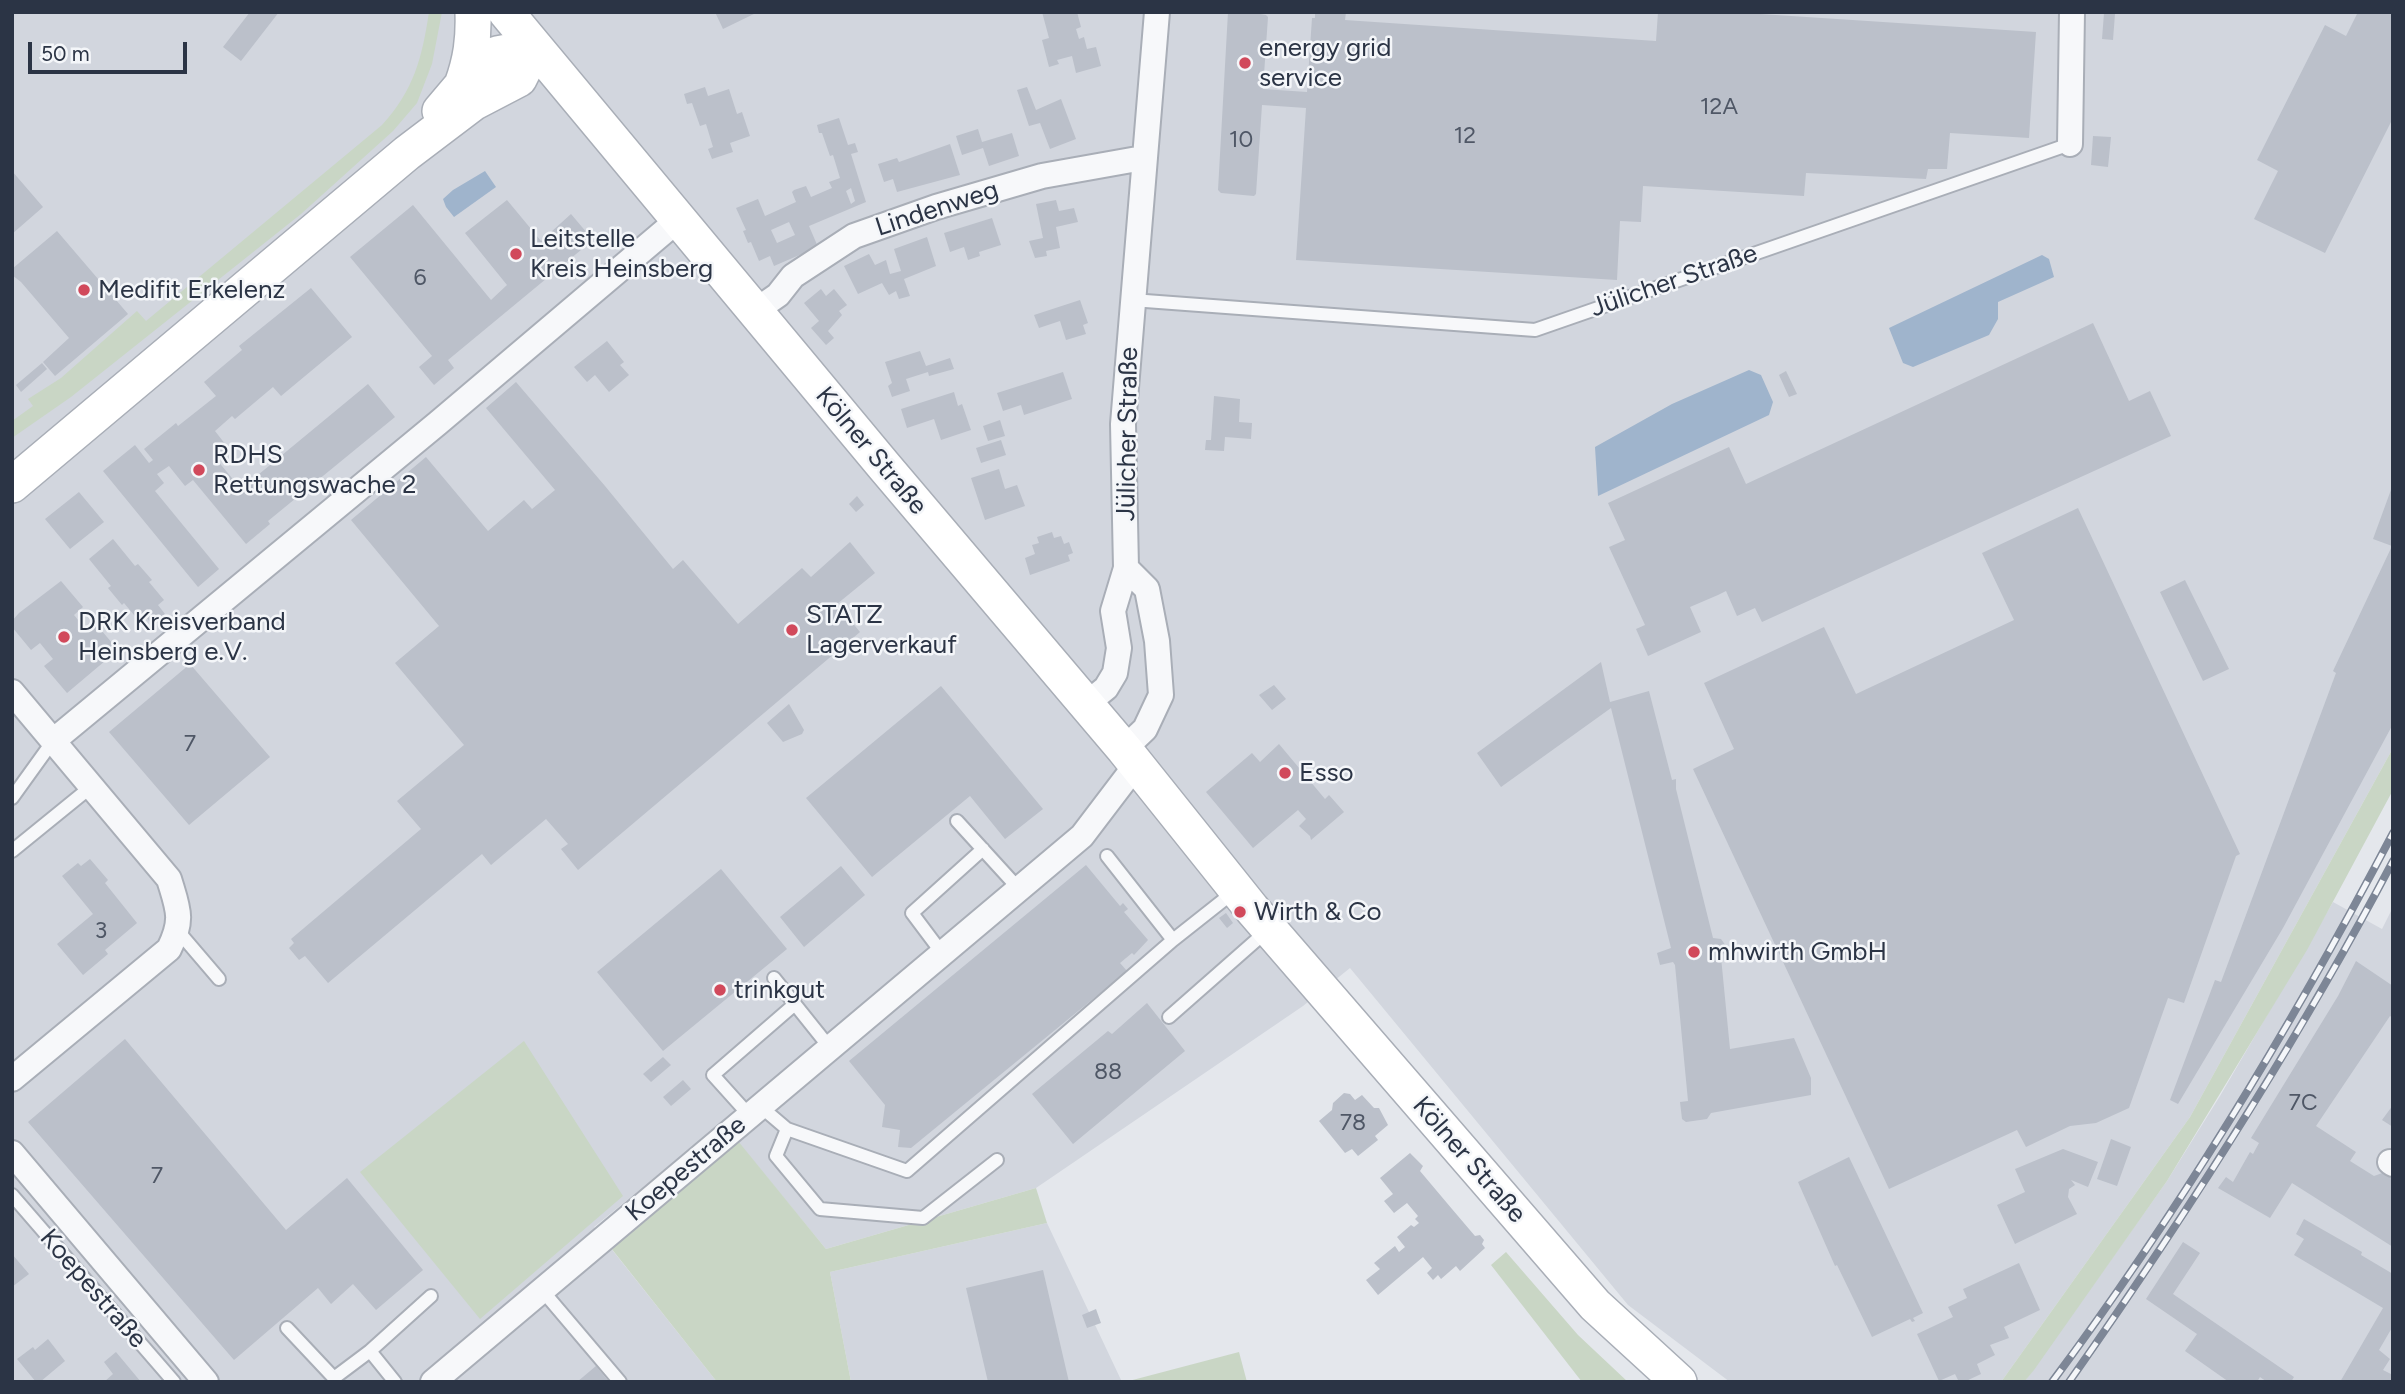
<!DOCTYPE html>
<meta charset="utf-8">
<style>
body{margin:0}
#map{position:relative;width:2405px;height:1394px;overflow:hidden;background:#e4e7ec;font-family:Figtree,sans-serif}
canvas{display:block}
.frame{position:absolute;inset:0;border:14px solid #2b3445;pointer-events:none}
.scale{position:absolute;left:28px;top:42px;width:159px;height:32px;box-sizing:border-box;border:4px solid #2b3445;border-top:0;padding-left:9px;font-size:21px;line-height:24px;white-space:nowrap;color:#2b3445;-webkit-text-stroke:5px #f4f6f9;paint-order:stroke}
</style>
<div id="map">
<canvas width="2405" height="1394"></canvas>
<div class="frame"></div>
<div class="scale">50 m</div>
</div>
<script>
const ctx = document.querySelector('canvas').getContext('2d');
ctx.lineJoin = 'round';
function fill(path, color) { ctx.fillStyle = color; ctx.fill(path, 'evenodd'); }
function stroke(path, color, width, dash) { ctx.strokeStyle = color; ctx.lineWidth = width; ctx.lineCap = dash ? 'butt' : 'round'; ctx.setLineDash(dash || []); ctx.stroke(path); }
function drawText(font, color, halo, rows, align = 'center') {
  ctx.font = font + ' Figtree,sans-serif'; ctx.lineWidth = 5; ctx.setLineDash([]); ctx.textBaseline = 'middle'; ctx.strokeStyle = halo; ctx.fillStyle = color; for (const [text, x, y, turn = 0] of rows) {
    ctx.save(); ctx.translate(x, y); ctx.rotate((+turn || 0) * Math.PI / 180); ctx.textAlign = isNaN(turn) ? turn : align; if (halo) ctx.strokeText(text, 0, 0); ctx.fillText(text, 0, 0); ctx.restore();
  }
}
fill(new Path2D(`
 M12,12H2393V748L2190,1117L2001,1382H1730L1628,1305L1350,968L1303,1006L1036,1188L826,1249L722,1123L594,1227L717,1382H12Z
 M2333,902L2382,929L2393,907V1382H2024L2167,1181L2220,1096Z
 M1047,1223L1122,1382H851L830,1272Z`), '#d2d6de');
fill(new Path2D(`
 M429,12H442L432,64L417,103L393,131L301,214L71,397L12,438V421L33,406L28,399L61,378L137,311L146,321L382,125C414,90 422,58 429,12Z
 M2393,748V790L2307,950L2167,1181L2034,1370L2024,1382H2001L2190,1117Z
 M524,1041L623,1196L480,1319L360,1172Z
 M738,1141L826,1249L1036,1188L1047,1223L830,1272L851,1382H717L611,1248Z
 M1506,1252L1578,1335L1628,1382H1582L1491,1265Z
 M1239,1352L1247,1382H1125Z`), '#c9d6c5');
fill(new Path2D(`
 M485,171L496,187L454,217L446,207L443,199L453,190Z
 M2042,255L2049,259L2054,277L1998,302V319L1989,335L1913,367L1903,363L1889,328Z
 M1749,370L1761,375L1773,402L1769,415L1598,496L1595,447L1672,404Z`), '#9fb4cc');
fill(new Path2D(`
 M250,12H279L241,61L223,47Z
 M715,12H758L723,29Z
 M1042,12H1077L1081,27L1076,29L1079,39L1084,37L1087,49L1096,47L1101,66L1076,73L1072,56L1057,60L1059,64L1049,67L1042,40L1049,38Z
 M1228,12H1249L1266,15L1268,17L1263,89L1307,92L1312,18H1315V12H1346L1345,20L1656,41L1658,12H1730L2036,32L2029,138L1950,133L1947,169H1928L1926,179L1806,173L1804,196L1643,186L1641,222L1620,221L1617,280L1296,260L1306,108L1262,105L1256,194L1254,196L1221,193L1218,190Z
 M2358,12H2393V118L2325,253L2254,219L2278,171L2257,160L2325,25L2346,36Z
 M2104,13L2115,14L2113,40L2102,39Z
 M705,87L708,96L729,89L737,114L742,112L750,136L730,143L733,152L712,159L708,149L713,147L706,124L700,126L692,103L687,104L684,94Z
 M1027,87L1036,110L1061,99L1076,139L1050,149L1040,123L1029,126L1017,90Z
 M839,118L848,145L855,143L858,152L851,154L866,202L809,226L818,247L774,266L770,256L759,261L751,242L748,243L743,231L746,230L736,208L758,199L765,216L796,202L792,192L794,190L806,186L811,197L832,188L829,182L840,178L833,155L830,156L822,133H819L817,125ZM851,188L855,201L851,204L846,191ZM789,222L795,235L777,243L771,230Z
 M978,129L982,142L1012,133L1019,156L989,166L983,148L962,155L956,136Z
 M2093,136L2111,137L2108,167L2091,165Z
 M950,144L960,175L897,192L893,179L884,182L878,164L897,158L899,162Z
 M12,171L43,207L12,234Z
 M507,200L541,241L571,214L593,240L448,360L454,368L434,385L419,367L432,356L350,257L413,205L491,300L507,285L465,233Z
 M1056,200L1059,211L1074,208L1078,222L1056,227L1060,248L1046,251L1047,256L1035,258L1029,241L1043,238L1036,204Z
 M992,218L1001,245L979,252L980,256L968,260L964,247L950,252L944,233Z
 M57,231L128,314L55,376L43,362L69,338L21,282L12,275V269Z
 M927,237L936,266L904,279L910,296L899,299L896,291L889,295L882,283L858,294L844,266L869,254L875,265L886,260L890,274L901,271L894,249Z
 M311,288L352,337L281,396L273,387L235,419L232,416L215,431L229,449L217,460L241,489L368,384L395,417L268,521L270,524L246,544L193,480L185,486L169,466L157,474L164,483L155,491L219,569L198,587L103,471L135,445L149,463L153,460L144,449L176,423L178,426L216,396L204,382L242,350L239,346Z
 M821,289L826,296L834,289L847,305L839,311L842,315L828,331L834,338L826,345L811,328L819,321L804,303Z
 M1080,300L1088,323L1083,325L1086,334L1066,340L1060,321L1039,328L1034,315Z
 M2093,323L2129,401L2150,391L2171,436L1762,622L1755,608L1737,616L1726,591L1718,595L1690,607L1701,632L1648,656L1636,629L1645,625L1609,547L1625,540L1608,503L1729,447L1746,484Z
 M607,341L624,362L620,365L629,375L609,392L595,375L587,382L574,367Z
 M920,351L926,366L950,358L954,369L929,376L928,372L906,379L910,391L892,397L888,386L892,383L885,362Z
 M42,363L47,369L21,392L16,385Z
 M1786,371L1797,394L1789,397L1779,375Z
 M1063,372L1072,399L1024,415L1021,405L1003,411L997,393Z
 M516,382L605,486L673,569L683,560L738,624L802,568L811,577L850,542L875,573L837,604L860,632L578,870L561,849L568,844L546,819L491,865L482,854L328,983L305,956L299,960L289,948L294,943L291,939L421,829L397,801L464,745L395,663L439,626L351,520L426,457L488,531L524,500L532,509L555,490L486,408Z
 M954,392L958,406L962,404L971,430L941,440L934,419L907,428L901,409Z
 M1214,396L1240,399L1239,422L1252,423L1251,439L1225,437L1224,451L1205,450L1206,440H1211Z
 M1000,420L1005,436L988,441L983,426Z
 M1001,440L1006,455L981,463L976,448Z
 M999,469L1005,489L1017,485L1025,506L985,520L971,478Z
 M2392,487L2393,724L2283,928L2178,1104L2170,1100L2215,980L2221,982L2336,673L2333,671L2392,546L2373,539Z
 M79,492L104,522L70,549L45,519Z
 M857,496L864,505L856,512L849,504Z
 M2078,508L2240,854L2236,856L2184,1003L2168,998L2129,1108L2096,1123L2070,1126L2026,1147L2017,1130L1889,1189L1693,769L1734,749L1704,683L1824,627L1856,694L2014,620L1982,553Z
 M1052,532L1054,538L1061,536L1064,544L1069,542L1073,553L1068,555L1070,561L1030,575L1025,558L1035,554L1032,545L1039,543L1037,537Z
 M113,539L135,566L138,564L152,580L149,582L164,600L158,605L165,614L152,624L145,616L139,621L124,603L122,605L108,588L111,586L89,559Z
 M2185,580L2229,669L2203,681L2160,592Z
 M61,581L83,607L74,615L87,631L96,624L118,650L67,693L44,666L53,659L40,643L31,650L12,627V621L19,613Z
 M1601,662L1610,702L1649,691L1672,780L1676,779V789L1713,938L1721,939L1726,946V950L1721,957L1730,1049L1794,1038L1811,1078V1095L1711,1113L1707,1119L1686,1122L1682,1119L1680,1102L1688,1101L1675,965L1673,962L1660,965L1657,953L1671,948L1611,708L1501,787L1477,753Z
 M190,664L270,757L189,825L109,732Z
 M1274,685L1286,699L1272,710L1259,695Z
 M941,686L1043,809L1005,839L970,796L872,877L806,798Z
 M789,704L804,730L802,734L783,742L767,723Z
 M1279,744L1325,799L1329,795L1344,812L1311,840L1310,836L1299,826L1306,819L1298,810L1253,848L1206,792L1252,753L1260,762Z
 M90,859L108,880L105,883L137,923L105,950L108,954L83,975L57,944L93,914L62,876L78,863L81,866Z
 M1086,865L1120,906L1123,903L1128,909L1124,912L1148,940L1134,955L1132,953L1120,963L1127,971L911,1148L898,1147L900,1130L882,1127L885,1105L849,1061Z
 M841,866L865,895L804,947L780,917Z
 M721,869L787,949L663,1051L597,972Z
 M1226,913L1233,923L1227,928L1219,918Z
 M2356,961L2393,986V1018L2390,1016L2316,1126L2356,1152L2350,1161L2374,1176L2385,1172L2393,1177V1247L2292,1183L2270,1218L2218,1188L2226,1177L2233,1182L2250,1152L2253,1154L2259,1143L2251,1138L2338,996Z
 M1147,1003L1185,1051L1073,1144L1032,1094L1108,1031L1112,1034Z
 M125,1039L286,1230L347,1178L423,1270L376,1310L353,1284L331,1304L318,1288L234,1360L28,1122Z
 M663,1057L671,1065L651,1082L643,1074Z
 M683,1080L691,1089L671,1106L663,1097Z
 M1344,1093L1350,1094L1355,1100L1362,1095L1374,1108H1379L1388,1125L1375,1136L1378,1140L1358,1156L1352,1149L1345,1153L1319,1121L1332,1110L1333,1103Z
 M2393,1105V1127L2382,1120Z
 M2111,1139L2131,1147L2117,1186L2097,1179Z
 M2063,1149L2098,1162L2088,1187L2071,1180L2075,1185L2069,1189L2068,1197L2077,1214L2015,1244L1997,1205L2025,1192L2015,1169Z
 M1410,1153L1423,1166L1420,1171L1452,1209L1475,1236L1480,1235L1484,1240L1482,1244L1485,1248L1460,1271L1456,1266L1441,1279L1438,1275L1433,1280L1427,1273L1432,1268L1423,1257L1378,1295L1366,1280L1380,1269L1374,1263L1395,1246L1399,1252L1405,1247L1397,1237L1411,1225L1414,1227L1419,1223L1415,1219L1418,1216L1407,1203L1394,1213L1384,1201L1393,1194L1380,1178Z
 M1849,1157L1923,1313L1913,1318L1915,1321L1912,1322L1910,1319L1872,1337L1837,1265L1835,1266L1798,1182Z
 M2304,1219L2362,1252L2361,1255L2393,1274V1326L2379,1350L2390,1359L2383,1370L2393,1375V1382H2340L2383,1308L2294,1255L2304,1239L2296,1234Z
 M2183,1242L2200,1253L2173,1294L2294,1377L2291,1382H2267L2260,1377L2257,1382H2229L2185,1351L2197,1334L2146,1299Z
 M12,1254L29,1274L12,1287Z
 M2019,1263L2040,1310L2004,1327L2009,1338L1990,1345L1995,1355L1977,1364L1981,1374L1964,1382H1959L1955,1374L1939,1381L1917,1334L1953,1317L1948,1307L1967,1298L1963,1289Z
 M1043,1270L1069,1382H988L966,1288Z
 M1096,1309L1101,1323L1087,1328L1082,1315Z
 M48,1339L65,1361L40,1382H36L17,1359L33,1347L35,1350Z
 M116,1352L141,1382H104L113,1374L104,1362Z
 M596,1366L609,1382H577Z`), '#bbc0ca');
const lane = new Path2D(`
 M1132,300L1535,330L2070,144
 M12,798L53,741
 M957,821L1019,889
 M12,851L92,786
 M1107,856L1173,940L1235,891
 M178,931L219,979
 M942,953L912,913L983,849
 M774,978L830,1048
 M1169,1017L1269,929
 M760,1106L787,1129L907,1171L1173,940
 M749,1115L713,1075L795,1004
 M787,1129L776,1156L820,1209L923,1218L997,1160
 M12,1195L174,1382
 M542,1290L620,1382
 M287,1328L334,1378L370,1351
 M395,1382L370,1351L431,1296`);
const street = new Path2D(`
 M2070,144L2072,12
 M755,311L778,295L793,276L854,236L936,207L1042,176L1143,158
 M12,692L169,879C178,909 184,919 169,949L12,1079
 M1085,705L1106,688L1115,673L1119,648L1113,611L1126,568L1123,424L1157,12
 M53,741L438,423L679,219
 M1124,749L1145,729L1161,695L1157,641L1147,589L1126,568
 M12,1153L206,1382
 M2390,1162L2393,1164
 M433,1382L1082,836L1136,765`);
const secondary = new Path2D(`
 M506,12L884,466L1124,749L1252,909L1595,1305L1679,1382
 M462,85C471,60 474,39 473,12
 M440,111L462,85L497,54L535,47
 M12,485L407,153L473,103L519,79L535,47`);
stroke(lane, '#a9aeb7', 16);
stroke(street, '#a9aeb7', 28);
stroke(secondary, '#a9aeb7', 38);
stroke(lane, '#f7f8fa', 12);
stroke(street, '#f7f8fa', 24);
stroke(secondary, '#fff', 35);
const rail = new Path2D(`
 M2052,1382C2181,1209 2293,1024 2393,833
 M2069,1382C2187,1214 2297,1043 2393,861`);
stroke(rail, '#7d8696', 8);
stroke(rail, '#f4f6f9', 5, [16]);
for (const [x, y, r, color] of [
 [1245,63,7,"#d1495b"],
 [516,254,7,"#d1495b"],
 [84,290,7,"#d1495b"],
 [199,470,7,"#d1495b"],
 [792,630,7,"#d1495b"],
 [64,637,7,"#d1495b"],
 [1285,773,7,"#d1495b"],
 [1240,912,7,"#d1495b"],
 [1694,952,7,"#d1495b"],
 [720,990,7,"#d1495b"]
]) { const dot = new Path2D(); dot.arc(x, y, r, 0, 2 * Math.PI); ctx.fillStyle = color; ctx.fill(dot); stroke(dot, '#f4f6f9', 2.5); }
drawText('23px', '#4f5766', null, [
 ["12A",1719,107],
 ["12",1465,136],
 ["10",1241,140],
 ["6",420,278],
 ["7",190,744],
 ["3",101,931],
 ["88",1108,1072],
 ["7C",2303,1103],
 ["78",1353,1123],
 ["7",157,1176]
]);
drawText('26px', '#2b3445', '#f4f6f9', [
 ["energy grid",1259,48],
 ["service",1259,78],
 ["Leitstelle",530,239],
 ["Kreis Heinsberg",530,269],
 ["Medifit Erkelenz",98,290],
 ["RDHS",213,455],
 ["Rettungswache 2",213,485],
 ["STATZ",806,615],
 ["Lagerverkauf",806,645],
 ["DRK Kreisverband",78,622],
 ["Heinsberg e.V.",78,652],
 ["Esso",1299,773],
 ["Wirth & Co",1254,912],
 ["mhwirth GmbH",1708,952],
 ["trinkgut",734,990]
], 'left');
drawText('26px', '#2b3445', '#f4f6f9', [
 ["Lindenweg",937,209,-18],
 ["Jülicher Straße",1674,281,-19],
 ["Jülicher Straße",1128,434,-89],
 ["Kölner Straße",871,451,50],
 ["Kölner Straße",1469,1160,49],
 ["Koepestraße",686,1169,-40],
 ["Koepestraße",93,1289,49]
]);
</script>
